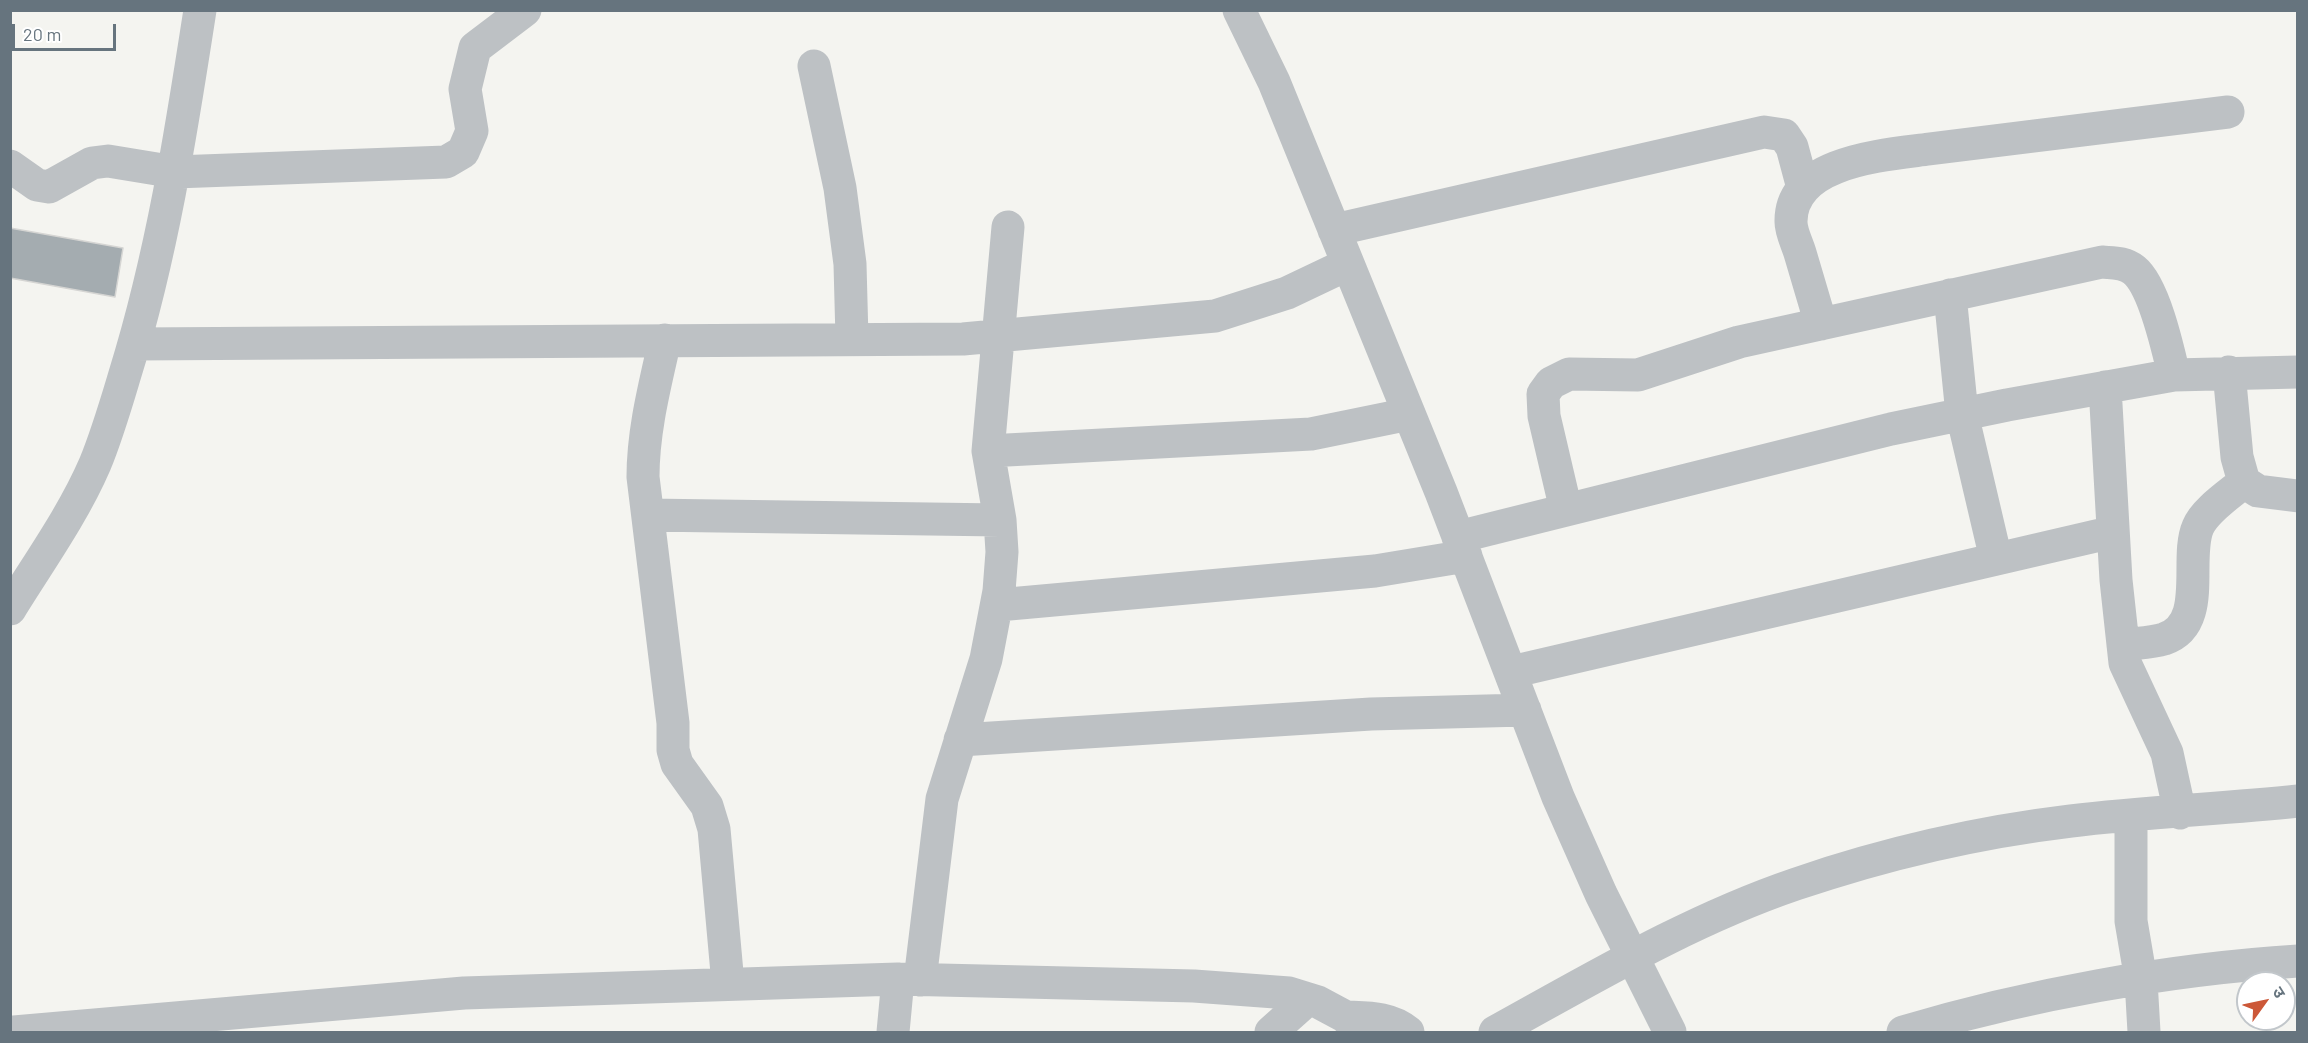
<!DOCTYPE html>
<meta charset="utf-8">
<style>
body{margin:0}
#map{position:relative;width:2308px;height:1043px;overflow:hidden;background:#f4f4f0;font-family:Barlow,"Noto Sans Devanagari",sans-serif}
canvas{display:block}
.frame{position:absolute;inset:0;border:12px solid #66747e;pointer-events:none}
.north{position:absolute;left:2236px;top:971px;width:60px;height:60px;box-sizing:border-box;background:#fff;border:2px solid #c2c7cb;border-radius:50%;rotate:57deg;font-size:16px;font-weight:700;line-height:24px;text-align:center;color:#66747e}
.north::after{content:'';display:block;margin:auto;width:21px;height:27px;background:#cc5838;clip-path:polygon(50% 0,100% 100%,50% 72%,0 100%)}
.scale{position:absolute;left:12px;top:24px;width:104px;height:27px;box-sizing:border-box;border:3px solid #66747e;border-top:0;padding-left:8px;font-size:18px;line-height:21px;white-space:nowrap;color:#66747e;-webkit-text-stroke:4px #fff;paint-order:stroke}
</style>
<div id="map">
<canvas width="2308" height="1043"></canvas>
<div class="frame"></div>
<div class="north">उ</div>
<div class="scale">20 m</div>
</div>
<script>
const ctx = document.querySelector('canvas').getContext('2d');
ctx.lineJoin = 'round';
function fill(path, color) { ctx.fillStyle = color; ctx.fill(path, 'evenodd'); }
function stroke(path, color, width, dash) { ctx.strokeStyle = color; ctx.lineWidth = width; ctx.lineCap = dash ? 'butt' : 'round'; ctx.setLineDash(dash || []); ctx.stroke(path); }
const building = new Path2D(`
 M10,228L123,248L115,297L10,278Z`);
fill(building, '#a4acb0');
stroke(building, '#d5d5d3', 1.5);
stroke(new Path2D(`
 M1239,10L1274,82L1441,492L1558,797L1601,894L1670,1032
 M814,66L840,188L850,264L852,339
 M10,166L37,185L49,187L92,163L108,161L175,172L446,162L463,152L472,131L465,89L475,48L525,10
 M1334,230L1764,132L1784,135L1792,147L1803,188
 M1950,295L1962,414L1996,559
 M1821,324C1814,300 1807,276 1800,253C1797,243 1791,232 1791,222C1790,161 1885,155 1929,149L2228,112
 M665,340C655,385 643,430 643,477L673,723V750L677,764L707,806L714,829L728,984
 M134,344L963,339L1215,316L1287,293L1348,264
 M2229,372L2237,457L2244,482L2258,491L2298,496
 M2105,387L2116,580L2125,663L2167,753L2180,813
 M988,451L1311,434L1409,414
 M1566,510L1544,416L1543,394L1551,383L1569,374L1638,375L1739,342L2102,262C2113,263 2124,262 2134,270C2154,286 2168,349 2174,375
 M648,515L1000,520
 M1458,537L1891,429L2007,405L2174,375L2298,372
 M998,605L1375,571L1466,556
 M10,609C39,562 73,515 95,464C107,435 116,404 125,374C162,255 181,133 200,10
 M2123,645C2136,643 2151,643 2164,639C2209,624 2184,559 2198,527C2205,510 2230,494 2244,482
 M1511,672L2113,532
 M960,740L1371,714L1525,710
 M2131,817V921L2141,980L2144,1032
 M920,980L942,799L986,659L999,591L1002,552L1000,520L988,451L1008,227
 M1346,1017C1368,1018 1390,1017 1408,1032
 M14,1032L464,993L898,979L1194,986L1289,993L1318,1002L1346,1017L1358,1032
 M893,1032L898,979
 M1271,1032L1308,999
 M1495,1032C1593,978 1690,920 1796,884C1884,854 1979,832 2071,821C2146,812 2222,809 2298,801
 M1903,1032C2026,995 2170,969 2298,961`), '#bdc1c4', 33);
</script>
